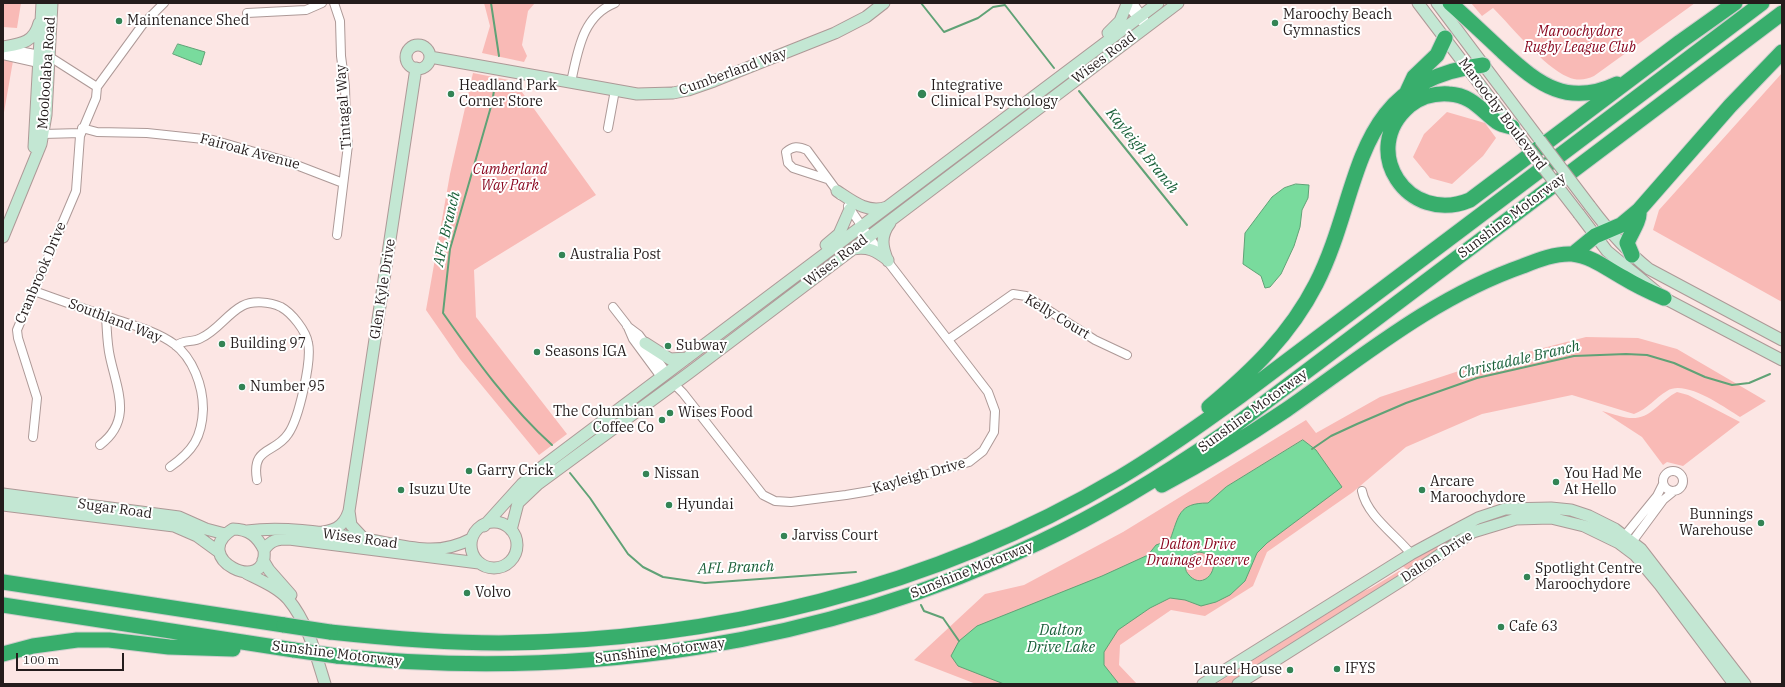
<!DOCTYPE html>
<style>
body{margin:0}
#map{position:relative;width:1785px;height:687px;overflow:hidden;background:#fce6e4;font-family:"IBM Plex Serif",serif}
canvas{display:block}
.frame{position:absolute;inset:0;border:4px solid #241c1c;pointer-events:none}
.scale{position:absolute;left:16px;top:653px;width:108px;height:18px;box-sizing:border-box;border:2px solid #241c1c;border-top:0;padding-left:5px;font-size:12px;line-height:14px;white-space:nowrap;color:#241c1c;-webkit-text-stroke:3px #fff;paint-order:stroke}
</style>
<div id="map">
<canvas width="1785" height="687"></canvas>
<div class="frame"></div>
<div class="scale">100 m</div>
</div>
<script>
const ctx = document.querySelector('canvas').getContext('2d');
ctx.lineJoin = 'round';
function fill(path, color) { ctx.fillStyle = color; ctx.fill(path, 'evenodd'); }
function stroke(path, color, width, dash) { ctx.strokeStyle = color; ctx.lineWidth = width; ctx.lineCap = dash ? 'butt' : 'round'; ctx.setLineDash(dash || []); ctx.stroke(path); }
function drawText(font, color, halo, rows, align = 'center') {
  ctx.font = font + ' "IBM Plex Serif",serif'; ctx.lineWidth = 4; ctx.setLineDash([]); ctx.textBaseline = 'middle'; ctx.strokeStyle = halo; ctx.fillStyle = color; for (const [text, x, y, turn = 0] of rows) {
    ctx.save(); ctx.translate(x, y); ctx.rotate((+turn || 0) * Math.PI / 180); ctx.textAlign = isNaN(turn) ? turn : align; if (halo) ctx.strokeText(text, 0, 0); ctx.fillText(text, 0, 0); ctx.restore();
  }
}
fill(new Path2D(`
 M3,3H21L17,28L3,27Z
 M484,3H535L528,11L522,45L527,56L524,62L482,53L490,26Z
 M1471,3H1695L1594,76C1586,80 1577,81 1568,77C1543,66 1513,28 1493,8L1482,16Z
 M3,59L13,61L3,118Z
 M473,73L514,81L596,195L474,270L476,317L567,434L539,455L460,359L426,310L450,174Z
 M1782,73V302L1653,230L1659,210Z
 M1447,112L1485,123L1496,138L1483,156L1452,184L1430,178L1413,157L1424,134Z
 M1586,337L1638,338L1677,349L1766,401L1740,417C1724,407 1685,379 1667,391C1655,398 1648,409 1634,414L1572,395L1482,414L1406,447L1353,492L1267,552L1253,586L1205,616L1171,610L1120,645L1119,665L1137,684H976L914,660L985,594L1024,585L1123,532L1306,420L1316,433L1380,397L1477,365Z
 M1677,392L1688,395L1740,422L1683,466L1667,462L1663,465L1642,437L1602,411C1625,417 1637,425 1657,407C1663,402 1669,396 1677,392Z
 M1448,537L1452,542L1409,571L1400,564Z
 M1399,571H1402V576L1231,684H1216L1359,593L1371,588Z`), '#f9bab6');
const water = new Path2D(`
 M178,44L205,52L201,65L173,54Z
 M1296,184L1309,185L1308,198L1302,210L1300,227L1294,246L1281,274L1270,287L1265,288L1261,276L1243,264L1245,233L1272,197L1284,188Z
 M1303,440L1316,450L1342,487L1267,543L1257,553L1245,581L1230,595L1216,602L1201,606L1185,600L1170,598L1150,608L1118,630L1104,652V665L1119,684H1004L958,666L951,656L959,641L977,626L1102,576L1148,555L1156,545L1170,540C1179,516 1178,503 1208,503L1226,487ZM1199,552C1229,556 1206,595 1189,575C1180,566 1189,554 1199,552Z`);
fill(water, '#79db9d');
stroke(water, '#60a276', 1);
stroke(new Path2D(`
 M491,3L499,56
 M921,3L944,32L978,18L993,7L1005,5L1054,68
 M496,78L492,103L450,249L443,313C476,360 510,407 552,445
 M1079,91L1187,225
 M1312,449L1331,436L1357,424L1406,403L1477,378L1574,356L1626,354L1647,355L1674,363L1705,377L1732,385L1749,383L1770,374
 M570,473L590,498L628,554L643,567L663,577L705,583L856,572
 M921,605L924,611L943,618L959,641`), '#60a276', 2);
const street = new Path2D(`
 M334,3L340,21L341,56L345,86L346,129L348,145L337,235
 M1126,3L1137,18L1147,26
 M1133,3L1144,19
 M247,13L306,10L322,3
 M4,48L50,57L97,87
 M3,55L43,64
 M571,82C578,51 582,16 615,3
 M82,128L97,132L147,133L213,140L286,161L343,183
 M608,128L615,90
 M43,134L81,133
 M827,179L793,168L788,163L786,152C793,146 798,146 807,150L840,195
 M34,291C59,300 84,309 109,317C130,325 155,330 174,344C193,358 203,386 203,409C202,437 193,451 170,467
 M613,307L627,325L633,339L661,377
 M627,326L639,335L667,373
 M949,339L1013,294L1026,296L1095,340L1127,355
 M176,346C183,339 193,343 201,338C217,331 227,314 242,306C253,300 270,302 281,307C292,313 306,331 308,343C312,360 299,419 288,434C275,454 251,446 257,480
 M674,384L683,393L763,495L775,501L791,502L846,495L870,491L969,462L983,451L994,432L995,411L988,392L872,241L848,206
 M33,437L37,398L18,338L17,330L76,191L80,136L96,98L97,87L143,24L164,3
 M100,445C133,420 117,390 110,357C107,344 107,330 106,317
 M1663 481a10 10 0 1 1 20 0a10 10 0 1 1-20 0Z
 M1362,491C1367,516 1396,535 1411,554
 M1622,539L1657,496L1663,484
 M1629,546L1663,500L1674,491`);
const secondary = new Path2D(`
 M1418,3L1528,148
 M1437,3L1540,140
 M1108,33L1120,21L1127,4
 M406 57a12 12 0 1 1 24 0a12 12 0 1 1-24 0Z
 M3,47C20,44 34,43 39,23
 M430,57L637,94L673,93L688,90L714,81L835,33L866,17L884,3
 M34,147L42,3
 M837,191C852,201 868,214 887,207
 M1590,206C1608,230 1626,251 1649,269L1782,340
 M1579,214L1607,251L1664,298L1782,360
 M3,237L41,144L46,115L52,3
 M826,245L839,234L850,209
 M853,249C868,246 876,251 888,260
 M888,261C882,247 880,236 890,223
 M645,343L670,359L687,358
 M3,494L179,517L206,529L225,534
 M3,505L174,526L197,536L219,552
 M349,511L351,525L364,539
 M471 545a23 23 0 1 1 46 0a23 23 0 1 1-46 0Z
 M484,526L522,484L542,467L1158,3
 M233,529C249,529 258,537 264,550C269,597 187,558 233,529Z
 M511,530L518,503L538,484L689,373L1178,3
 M247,531C285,526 325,533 363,539C403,544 433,559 471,539
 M315,533C333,531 343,529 349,511L416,68
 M264,550C271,540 277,539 289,539L479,563
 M263,560L269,570L291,595
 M246,573C260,580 277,587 288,599C308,623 316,655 325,684
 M1203,684L1411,554L1461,527L1478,518L1505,509L1551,508L1571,510L1589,516L1615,529L1641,549L1745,684
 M1238,684L1404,579L1473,532L1516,519L1551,518L1584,526L1619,543L1635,555L1660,585L1734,684`);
const highway = new Path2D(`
 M1450,3C1468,19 1486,36 1503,52C1539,85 1568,107 1617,84
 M1407,92L1414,77L1437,55L1445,38
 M1512,127C1507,126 1501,125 1497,122C1481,110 1471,95 1449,94C1435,93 1420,97 1409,106C1358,150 1408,226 1470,200L1680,42L1735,3
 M1573,254L1595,236L1621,225L1639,210L1730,106L1782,52
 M1632,255L1627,243C1630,235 1640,220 1639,213
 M1209,407C1252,371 1290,335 1316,284C1364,190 1348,82 1483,65
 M1162,485C1205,462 1246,437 1286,410C1362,357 1434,297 1523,266C1538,260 1556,253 1572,254C1592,256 1607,269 1624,278C1637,286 1650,292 1664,298
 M3,582L284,625
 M3,605L294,650
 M330,632C386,638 442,643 499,643C715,641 932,589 1119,478C1160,454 1200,425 1239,397L1762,3
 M3,654L33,646L77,640H109L169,647L233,649
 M337,656C578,681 821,646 1040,542C1104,512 1164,475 1222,435L1782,13`);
stroke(street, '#ad9997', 10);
stroke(secondary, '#ad9997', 13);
stroke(highway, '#cfcdcd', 17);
stroke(street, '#fff', 8);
stroke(secondary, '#c3e7d3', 11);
stroke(highway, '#38ae6c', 15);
const secondaryBridge = new Path2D(`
 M1540,140L1590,206
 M1528,148L1579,214`);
const highwayBridge = new Path2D(`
 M284,625L330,632
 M294,650L337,656`);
stroke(secondaryBridge, '#ad9997', 13, []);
stroke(highwayBridge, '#cfcdcd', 17, []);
stroke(secondaryBridge, '#c3e7d3', 11);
stroke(highwayBridge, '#38ae6c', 15);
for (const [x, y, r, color] of [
 [119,21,4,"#338455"],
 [1275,23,4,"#338455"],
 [451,94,4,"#338455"],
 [922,94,5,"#338455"],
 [562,255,4,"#338455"],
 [222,344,4,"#338455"],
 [668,346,4,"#338455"],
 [537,352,4,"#338455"],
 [242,387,4,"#338455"],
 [670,413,4,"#338455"],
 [662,420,4,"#338455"],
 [469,471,4,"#338455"],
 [646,474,4,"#338455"],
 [1556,482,4,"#338455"],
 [401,490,4,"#338455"],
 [1422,490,4,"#338455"],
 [669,505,4,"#338455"],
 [1761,523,4,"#338455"],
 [784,536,4,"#338455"],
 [1527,577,4,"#338455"],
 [467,593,4,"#338455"],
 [1501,627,4,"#338455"],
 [1337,669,4,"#338455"],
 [1290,670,4,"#338455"]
]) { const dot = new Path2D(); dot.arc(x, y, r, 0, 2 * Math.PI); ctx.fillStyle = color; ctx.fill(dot); stroke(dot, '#fff', 1.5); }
drawText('14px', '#241c1c', '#fff', [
 ["Maroochy Beach",1283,15],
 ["Gymnastics",1283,31],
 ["Maintenance Shed",127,21],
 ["Headland Park",459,86],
 ["Corner Store",459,102],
 ["Integrative",931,86],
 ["Clinical Psychology",931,102],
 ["Australia Post",570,255],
 ["Building 97",230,344],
 ["Subway",676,346],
 ["Seasons IGA",545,352],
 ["Number 95",250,387],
 ["The Columbian",654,412,"right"],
 ["Coffee Co",654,428,"right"],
 ["Wises Food",678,413],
 ["Garry Crick",477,471],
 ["Nissan",654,474],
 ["You Had Me",1564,474],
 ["At Hello",1564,490],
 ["Arcare",1430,482],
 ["Maroochydore",1430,498],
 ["Isuzu Ute",409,490],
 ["Hyundai",677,505],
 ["Bunnings",1753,515,"right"],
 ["Warehouse",1753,531,"right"],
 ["Jarviss Court",792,536],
 ["Spotlight Centre",1535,569],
 ["Maroochydore",1535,585],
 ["Volvo",475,593],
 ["Cafe 63",1509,627],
 ["IFYS",1345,669],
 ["Laurel House",1282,670,"right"]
], 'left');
drawText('italic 14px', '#88031b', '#fff', [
 ["Maroochydore",1580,32],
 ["Rugby League Club",1580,48],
 ["Cumberland",510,170],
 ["Way Park",510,186],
 ["Dalton Drive",1198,545],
 ["Drainage Reserve",1198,561]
]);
drawText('14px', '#241c1c', '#fff', [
 ["Wises Road",1104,58,-37],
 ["Cumberland Way",733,72,-20],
 ["Mooloolaba Road",47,73,-86],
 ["Tintagal Way",344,107,-94],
 ["Maroochy Boulevard",1502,114,53],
 ["Fairoak Avenue",250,152,15],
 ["Sunshine Motorway",1512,216,-37],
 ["Wises Road",836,261,-37],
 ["Cranbrook Drive",41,273,-67],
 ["Glen Kyle Drive",383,289,-81],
 ["Kelly Court",1057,317,31],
 ["Southland Way",115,321,21],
 ["Sunshine Motorway",1253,411,-36],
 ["Kayleigh Drive",919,476,-16],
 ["Sugar Road",115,509,8],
 ["Wises Road",360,539,8],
 ["Dalton Drive",1437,557,-33],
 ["Sunshine Motorway",972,570,-22],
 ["Sunshine Motorway",660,651,-7],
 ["Sunshine Motorway",337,654,7]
]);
drawText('italic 15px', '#185f38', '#fff', [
 ["Kayleigh Branch",1142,151,51],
 ["AFL Branch",447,229,-77],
 ["Christadale Branch",1519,360,-13],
 ["AFL Branch",736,568,-2],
 ["Dalton",1061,631],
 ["Drive Lake",1061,648]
]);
</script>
